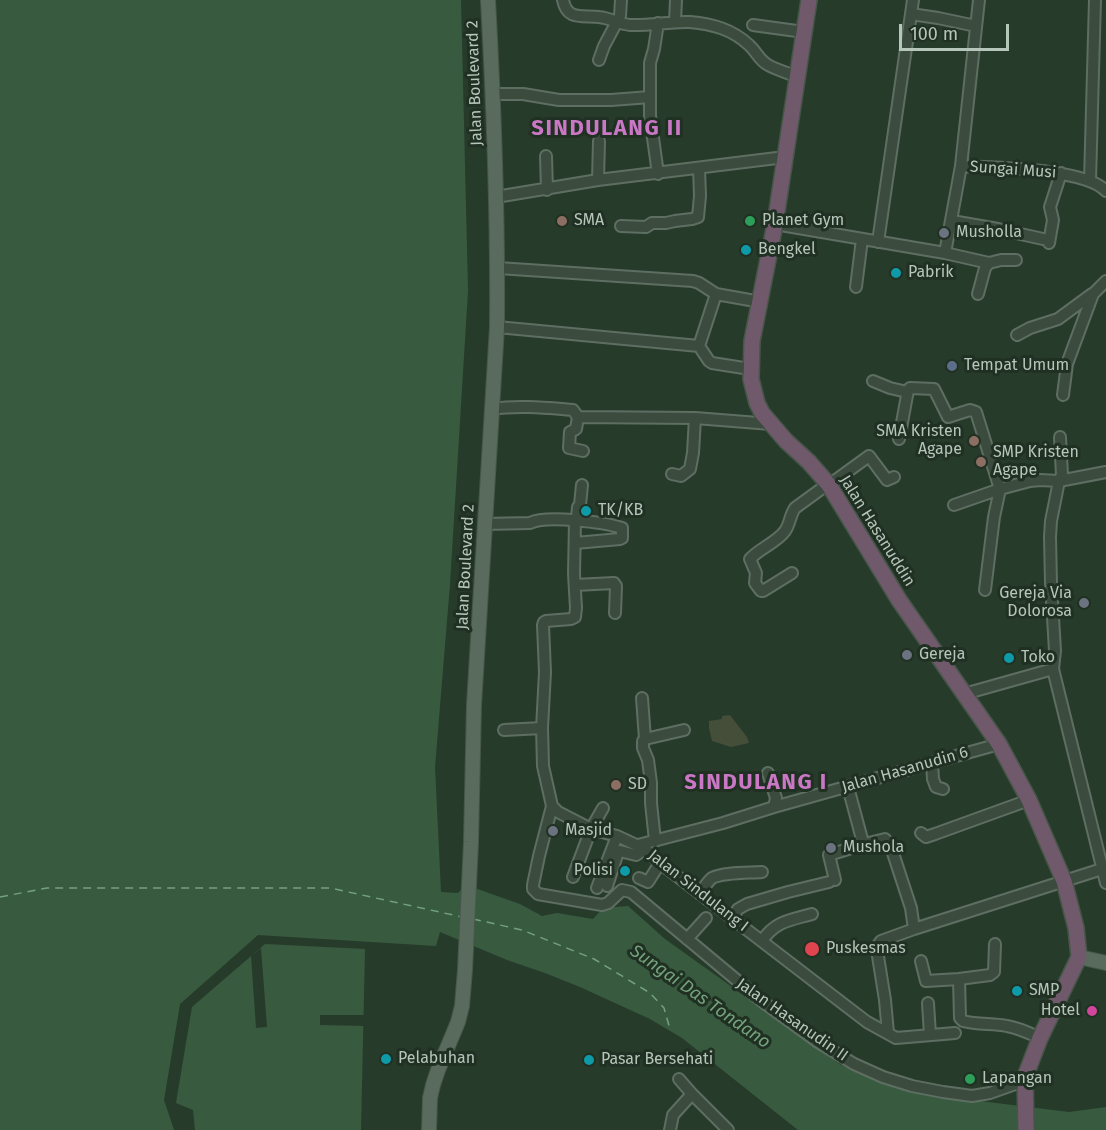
<!DOCTYPE html>
<style>
body{margin:0}
#map{position:relative;width:1106px;height:1130px;overflow:hidden;background:#273b2b;font-family:"Fira Sans",sans-serif}
canvas{display:block}
.scale{position:absolute;left:899px;top:24px;width:110px;height:27px;box-sizing:border-box;border:3px solid #b6c6ba;border-top:0;padding-left:8px;font-size:18px;line-height:21px;white-space:nowrap;color:#b6c6ba;-webkit-text-stroke:4px #203023;paint-order:stroke}
</style>
<div id="map">
<canvas width="1106" height="1130"></canvas>
<div class="scale">100 m</div>
</div>
<script>
const ctx = document.querySelector('canvas').getContext('2d');
ctx.lineJoin = 'round';
function fill(path, color) { ctx.fillStyle = color; ctx.fill(path, 'evenodd'); }
function stroke(path, color, width, dash) { ctx.strokeStyle = color; ctx.lineWidth = width; ctx.lineCap = dash ? 'butt' : 'round'; ctx.setLineDash(dash || []); ctx.stroke(path); }
function drawText(font, color, halo, rows, align = 'center') {
  ctx.font = font + ' "Fira Sans",sans-serif'; ctx.lineWidth = 6; ctx.setLineDash([]); ctx.textBaseline = 'middle'; ctx.strokeStyle = halo; ctx.fillStyle = color; for (const [text, x, y, turn = 0] of rows) {
    ctx.save(); ctx.translate(x, y); ctx.rotate((+turn || 0) * Math.PI / 180); ctx.textAlign = isNaN(turn) ? turn : align; if (halo) ctx.strokeText(text, 0, 0); ctx.fillText(text, 0, 0); ctx.restore();
  }
}
fill(new Path2D(`
 M730,715L747,737L749,743L731,747L712,741L709,728V721L722,719V716Z`), '#444e39');
fill(new Path2D(`
 M0,0H461L468,291L450,584L435,767L441,892L458,893L466,885L520,904L542,916L557,913L593,919L603,908L628,906L665,939L841,1065L931,1095L1069,1112L1106,1107V1130H798L682,1038L650,1019L580,987L545,973L507,960L440,932L436,946L258,935L180,1004L164,1100L174,1130H0Z
 M265,944L365,949L361,1130H195L193,1110L176,1103L192,1007Z`), '#385b40');
fill(new Path2D(`
 M261,948L267,1027L256,1028L251,956Z
 M320,1015H364V1026L320,1025Z`), '#273b2b');
stroke(new Path2D(`
 M0,897L47,888H330L462,917
 M473,919L522,930L594,959L650,993L664,1008L670,1029`), '#74a17d', 1.5, [8, 6]);
const minor = new Path2D(`
 M563,0C567,21 582,15 599,17C610,18 619,24 630,25C650,26 670,21 690,22C712,24 732,29 749,45C756,51 759,60 768,65C777,70 788,73 798,77
 M911,14L938,18L976,26
 M675,22L676,0
 M658,23L654,49L650,63V116L658,174
 M753,25L804,32
 M599,60L604,46L620,16L621,0
 M493,94H523L559,100H611L650,97
 M546,156L547,190
 M961,166L979,0
 M598,180L599,141
 M1090,181L1095,0
 M496,197L598,180L785,157
 M952,221L998,229L1043,239
 M775,224L945,253L961,166C993,168 1085,168 1106,191
 M621,226L646,227L652,223H666L675,221L692,219L698,217L700,196L699,168
 M878,242L913,0
 M1049,243L1053,220L1050,207L1061,173
 M945,253L989,263L1001,260H1016
 M498,268L693,281L699,283L716,294L761,302
 M856,287L862,239
 M978,294L985,268L989,263
 M497,327L699,346
 M1017,335L1030,328L1058,319L1092,294
 M699,346L709,361L712,363L750,369
 M699,346L716,294
 M873,381L890,388L907,392
 M1063,395L1067,364L1093,294L1106,281
 M492,409C519,405 547,408 573,410L578,417L576,429L570,432L569,448L583,451
 M578,417L695,418L771,424
 M899,439L908,390L910,388L934,389L948,417L970,410L976,412L1000,489L994,517L985,590
 M672,474L681,476L690,469L693,453L695,418
 M582,485L580,505L578,507L577,518L575,521L574,574L576,608L575,617L571,619L546,621L544,622L543,625L545,672L542,728L543,766L552,806L558,812L591,829L617,836L645,849L660,863L850,1009L867,1022L896,1038L955,1033
 M829,485L869,456L887,480L894,477
 M954,505L1000,489L1030,481L1040,480L1059,481L1106,472
 M484,524L530,523C546,515 604,522 622,528V538L620,539L575,543
 M792,573L763,591H761L755,583L756,573L750,559C760,548 776,543 785,531C790,524 790,515 795,508L828,484
 M575,585L614,583L616,586L615,613
 M1053,669L1106,883
 M964,694L1053,669L1055,651L1051,583L1050,537L1051,521L1059,481L1062,475L1060,437
 M642,698L645,739
 M504,730L542,728
 M932,763L933,779L936,787L943,789
 M768,773L776,798L774,807
 M848,787L863,843L865,844L885,839L891,847L911,908L914,929
 M552,806L539,856L533,885V889L538,894L602,905L608,903L622,890L631,892L763,1002L818,1042L854,1064L883,1077L912,1086L943,1092L972,1096L990,1093L1024,1081
 M921,833L926,837L935,834L1029,800
 M655,841L651,803V783L648,760L643,748V741L645,739L684,730
 M638,845L723,823L774,807L999,744
 M573,877L591,829L603,808
 M639,878L648,882L660,863
 M835,880L829,855L864,844
 M607,886L618,852L620,851L636,855L645,849
 M597,888L617,836
 M700,894C704,888 707,882 712,878C724,872 749,873 762,872
 M732,918L738,909L747,904L788,892L829,882
 M687,939L706,918
 M762,941C775,921 791,920 812,914
 M921,961L926,981L959,979L990,975L994,972L995,944
 M959,979L960,1018L963,1021C978,1025 993,1023 1007,1026C1019,1028 1029,1033 1040,1038
 M928,1003L930,1035
 M888,1033L885,1000L877,950L878,945L881,941L914,929L1102,869
 M679,1079L692,1094L728,1130
 M670,1130L673,1115L692,1094`);
const major = new Path2D(`
 M1079,957L1106,963
 M429,1130L430,1098L433,1085L438,1070L458,1022L462,1006L465,970L471,842L474,705L497,327C498,218 494,109 488,0`);
const highway = new Path2D(`
 M809,0L775,224L752,341L751,379L757,403L762,413L786,441L809,462L829,485L899,600L999,744L1029,800L1064,881L1076,928L1079,957L1040,1038L1025,1077L1026,1130`);
stroke(minor, '#5e6e62', 14);
stroke(major, '#47574a', 16);
stroke(highway, '#465649', 18);
stroke(minor, '#3b4b3e', 10);
stroke(major, '#596b5d', 14);
stroke(highway, '#70596b', 15);
for (const [x, y, r, color] of [
 [562,221,6,"#8d6e63"],
 [750,221,6,"#2e9e5b"],
 [944,233,6,"#6b7280"],
 [746,250,6,"#0f9aa8"],
 [896,273,6,"#0f9aa8"],
 [952,366,6,"#5c6f8a"],
 [974,441,6,"#8d6e63"],
 [981,462,6,"#8d6e63"],
 [586,511,6,"#0f9aa8"],
 [1084,603,6,"#6b7280"],
 [907,655,6,"#6b7280"],
 [1009,658,6,"#0f9aa8"],
 [616,785,6,"#8d6e63"],
 [553,831,6,"#6b7280"],
 [831,848,6,"#6b7280"],
 [625,871,6,"#0f9aa8"],
 [812,949,8,"#e0444e"],
 [1017,991,6,"#0f9aa8"],
 [1092,1011,6,"#d1479c"],
 [386,1059,6,"#0f9aa8"],
 [589,1060,6,"#0f9aa8"],
 [970,1079,6,"#2e9e5b"]
]) { const dot = new Path2D(); dot.arc(x, y, r, 0, 2 * Math.PI); ctx.fillStyle = color; ctx.fill(dot); stroke(dot, '#203023', 2); }
drawText('16px', '#b6c6ba', '#203023', [
 ["Jalan Boulevard 2",475,83,-92],
 ["Sungai Musi",1013,170,4],
 ["Jalan Hasanuddin",877,531,58],
 ["Jalan Boulevard 2",466,567,-87],
 ["Jalan Hasanudin 6",905,770,-16],
 ["Jalan Sindulang I",698,891,38],
 ["Jalan Hasanudin II",792,1020,35]
]);
drawText('16px', '#b6c6ba', '#203023', [
 ["SMA",574,221],
 ["Planet Gym",762,221],
 ["Musholla",956,233],
 ["Bengkel",758,250],
 ["Pabrik",908,273],
 ["Tempat Umum",964,366],
 ["SMA Kristen",962,432,"right"],
 ["Agape",962,450,"right"],
 ["SMP Kristen",993,453],
 ["Agape",993,471],
 ["TK/KB",598,511],
 ["Gereja Via",1072,594,"right"],
 ["Dolorosa",1072,612,"right"],
 ["Gereja",919,655],
 ["Toko",1021,658],
 ["SD",628,785],
 ["Masjid",565,831],
 ["Mushola",843,848],
 ["Polisi",613,871,"right"],
 ["Puskesmas",826,949],
 ["SMP",1029,991],
 ["Hotel",1080,1011,"right"],
 ["Pelabuhan",398,1059],
 ["Pasar Bersehati",601,1060],
 ["Lapangan",982,1079]
], 'left');
drawText('italic 18px', '#74a17d', '#203023', [
 ["Sungai Das Tondano",700,997,35]
]);
ctx.letterSpacing = '1.5px';
drawText('bold 22px', '#ca78c5', '#203023', [
 ["SINDULANG II",607,129],
 ["SINDULANG I",756,783]
]);
ctx.letterSpacing = '0px';
</script>
